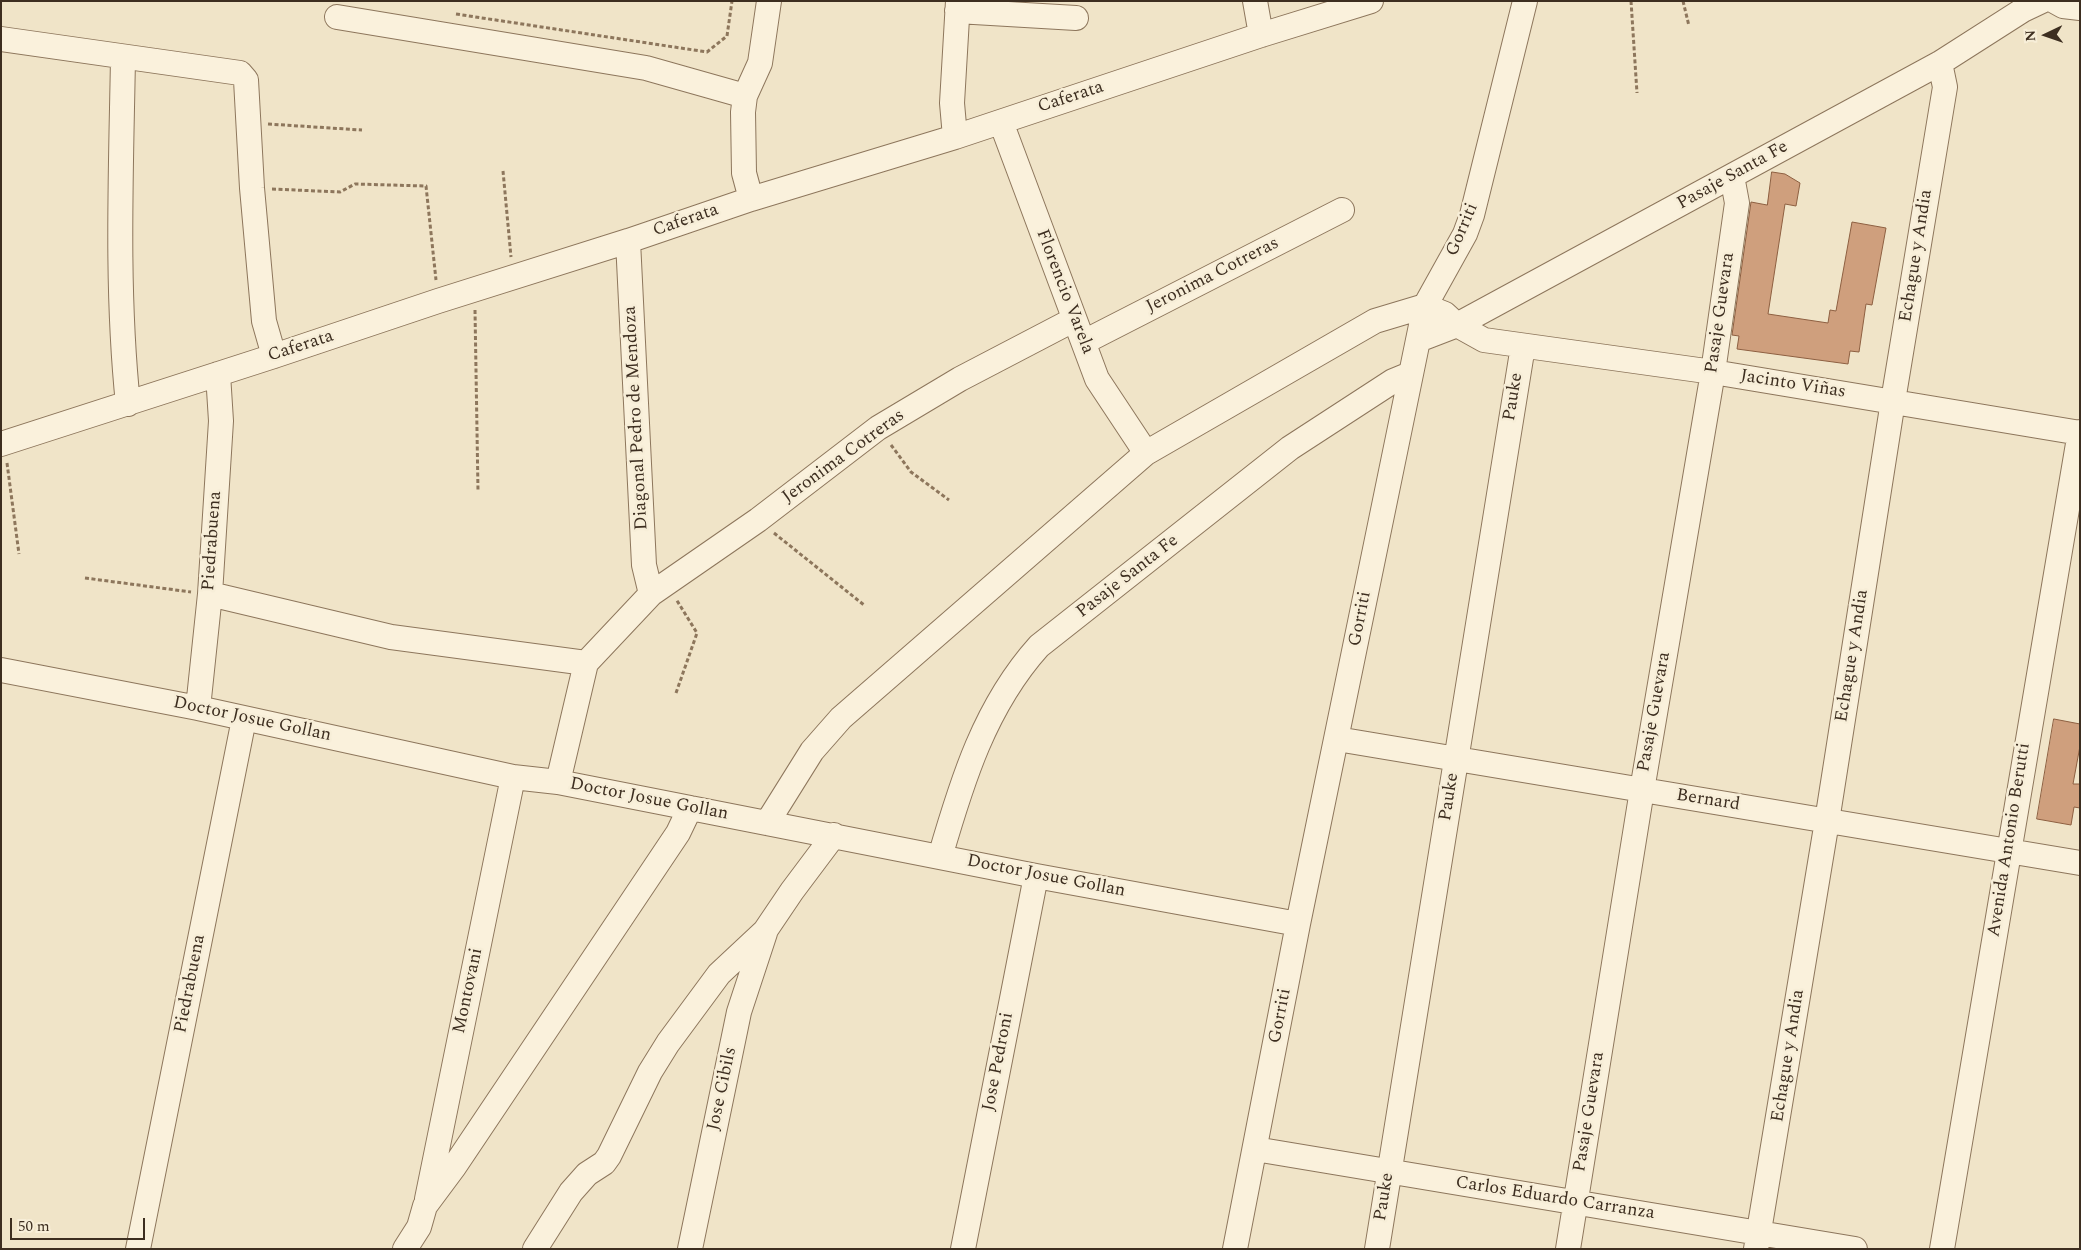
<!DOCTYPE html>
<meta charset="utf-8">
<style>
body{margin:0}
#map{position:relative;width:2081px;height:1250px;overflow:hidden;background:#f0e4c8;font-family:Spectral,serif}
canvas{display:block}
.frame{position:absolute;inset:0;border:2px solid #3d2e20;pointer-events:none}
.north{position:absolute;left:2021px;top:10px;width:50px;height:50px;-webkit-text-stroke:4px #f7eed8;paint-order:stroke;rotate:267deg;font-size:14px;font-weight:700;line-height:20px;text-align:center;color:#3d2e20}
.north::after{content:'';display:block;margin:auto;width:18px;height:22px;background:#3d2e20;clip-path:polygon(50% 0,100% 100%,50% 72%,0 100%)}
.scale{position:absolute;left:10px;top:1218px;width:135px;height:22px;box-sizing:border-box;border:2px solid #3d2e20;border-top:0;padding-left:6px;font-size:15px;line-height:18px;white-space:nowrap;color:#3d2e20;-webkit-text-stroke:4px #f7eed8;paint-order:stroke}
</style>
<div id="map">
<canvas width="2081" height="1250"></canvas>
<div class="frame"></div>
<div class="north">N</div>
<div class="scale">50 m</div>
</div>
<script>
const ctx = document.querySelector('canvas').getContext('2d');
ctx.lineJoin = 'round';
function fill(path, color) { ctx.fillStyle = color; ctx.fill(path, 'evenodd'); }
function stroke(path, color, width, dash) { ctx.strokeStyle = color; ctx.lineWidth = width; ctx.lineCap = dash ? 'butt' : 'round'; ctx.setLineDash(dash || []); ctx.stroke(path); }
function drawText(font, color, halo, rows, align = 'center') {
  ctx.font = font + ' Spectral,serif'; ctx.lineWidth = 5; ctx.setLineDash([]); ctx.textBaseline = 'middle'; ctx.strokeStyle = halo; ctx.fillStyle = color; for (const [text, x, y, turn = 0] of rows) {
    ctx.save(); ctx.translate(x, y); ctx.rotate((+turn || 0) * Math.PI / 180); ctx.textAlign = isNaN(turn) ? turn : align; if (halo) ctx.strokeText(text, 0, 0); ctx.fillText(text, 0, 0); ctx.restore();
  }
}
const building = new Path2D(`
 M1772,172L1785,174L1800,183L1796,206L1785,204L1768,314L1828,323L1830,310L1836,311L1852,222L1886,228L1872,305L1866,304L1859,352L1850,351L1848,364L1737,349L1739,336L1732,335L1751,202L1767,205Z
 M2054,719L2080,724V746L2073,784H2080V808L2074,807L2071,825L2037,819Z`);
fill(building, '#cf9f7d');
stroke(building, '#8d5f41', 1);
const minor = new Path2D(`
 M1255,1L1261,35
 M2054,1L2063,6L2080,8
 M957,11L1076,18
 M337,17L646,68L745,96
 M1,39L240,73L246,80L252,188L264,321L274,356
 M123,58C121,173 116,289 128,404
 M1001,122L1097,379L1146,453
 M955,137L952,103L958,1
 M751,199L744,173L743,112L745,96L760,63L769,1
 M628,241L644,565L651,594
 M1418,340L1457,325L1940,63L2023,10L2042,1
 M1084,342L1342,210
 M1,444L274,356L438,301L628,241L751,199L955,137L1261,35L1371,1
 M210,594L391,637L586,663
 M1,670L198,708L513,777L558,782L1036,876L1298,924
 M198,708L210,594L221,421L218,374
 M1337,739L2080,863
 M558,782L586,663L651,594L758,520L878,428L960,379L1073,320
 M767,823L812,751L841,718L1146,453L1375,321L1425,306L1445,314L1457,325L1484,340L1713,372L2080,433
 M940,857C962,781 985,706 1039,646L1290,448L1393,381L1410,374
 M1255,1149L1855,1249
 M427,1199L513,777
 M138,1249L244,719
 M405,1249L419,1227L425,1206L454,1167L678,833L690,808
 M535,1249L571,1192L587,1174L604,1163L609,1156L650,1072L668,1043L719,974L765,931L792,891L834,835
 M690,1249L739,1012L765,933
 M963,1249L1036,876
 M1235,1249L1298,924L1425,306L1465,234L1472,215L1525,1
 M1377,1249L1523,346
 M1568,1249L1642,790L1713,372L1737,203L1732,176
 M1756,1249L1827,821L1893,401L1945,87L1940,63
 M1942,1249L2080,432`);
stroke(minor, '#8d765c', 26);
stroke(new Path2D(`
 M1631,1L1637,93
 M1683,1L1689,26
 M456,14L707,52L727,36L732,1
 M268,124L362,130
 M503,171L511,257
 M272,189L340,192L355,184L426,186L436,280
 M475,310L478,491
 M891,445L911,472L949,500
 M7,463L19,554
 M774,533L864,605
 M85,578L191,592
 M676,693L697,633L676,599`), '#8d765c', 3, [4, 2.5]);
stroke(minor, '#faf1dc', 24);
drawText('18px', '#3d2e20', '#f7eed8', [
 ["Caferata",1071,98,-18],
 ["Pasaje Santa Fe",1733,176,-29],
 ["Caferata",686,221,-19],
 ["Gorriti",1463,230,-67],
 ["Echague y Andia",1917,256,-81],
 ["Jeronima Cotreras",1213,276,-27],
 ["Florencio Varela",1064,292,69],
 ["Pasaje Guevara",1721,313,-82],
 ["Caferata",301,347,-18],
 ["Jacinto Viñas",1793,385,9],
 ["Pauke",1514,397,-81],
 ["Diagonal Pedro de Mendoza",637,418,-93],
 ["Jeronima Cotreras",844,457,-36],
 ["Piedrabuena",213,541,-86],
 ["Pasaje Santa Fe",1128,577,-38],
 ["Gorriti",1361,619,-79],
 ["Echague y Andia",1853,656,-81],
 ["Pasaje Guevara",1655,712,-80],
 ["Doctor Josue Gollan",252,720,12],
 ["Pauke",1450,797,-81],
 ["Doctor Josue Gollan",649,800,11],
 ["Bernard",1708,801,9],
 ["Avenida Antonio Berutti",2010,840,-81],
 ["Doctor Josue Gollan",1046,877,11],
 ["Piedrabuena",191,984,-79],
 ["Montovani",469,991,-78],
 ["Gorriti",1281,1016,-79],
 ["Echague y Andia",1789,1056,-81],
 ["Jose Pedroni",999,1062,-79],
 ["Jose Cibils",723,1089,-78],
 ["Pasaje Guevara",1590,1112,-81],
 ["Pauke",1385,1197,-81],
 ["Carlos Eduardo Carranza",1555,1199,9]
]);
</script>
